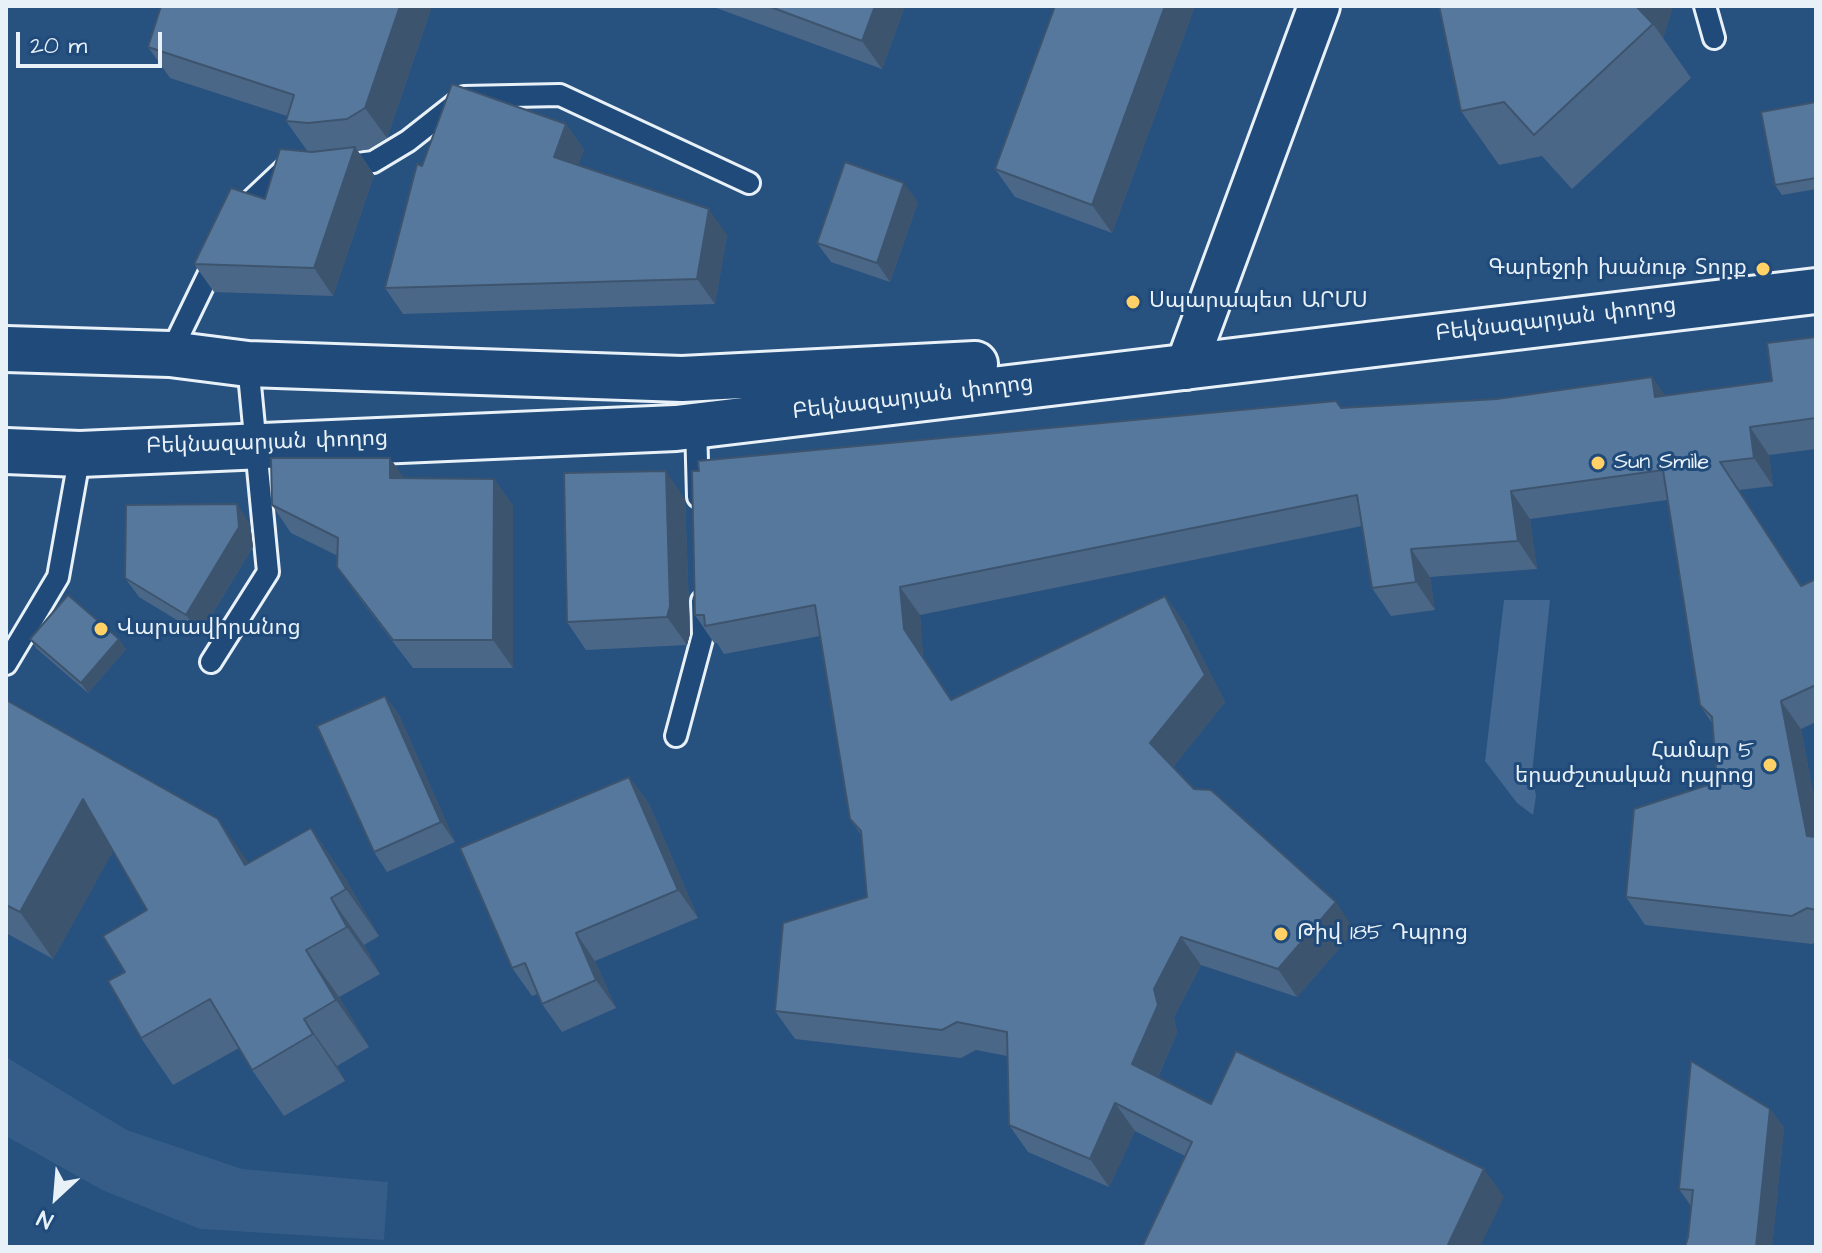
<!DOCTYPE html>
<meta charset="utf-8">
<style>
body{margin:0}
#map{position:relative;width:1822px;height:1253px;overflow:hidden;background:#27517f;font-family:"Architects Daughter",sans-serif}
canvas{display:block}
.frame{position:absolute;inset:0;border:8px solid #e8f1f8;pointer-events:none}
.north{position:absolute;left:16px;top:1157px;width:80px;height:80px;-webkit-text-stroke:6px #1f4a7a;paint-order:stroke;rotate:206deg;font-size:22px;font-weight:700;line-height:32px;text-align:center;color:#e8f1f8}
.north::after{content:'';display:block;margin:auto;width:28px;height:36px;background:#e8f1f8;clip-path:polygon(50% 0,100% 100%,50% 72%,0 100%)}
.scale{position:absolute;left:16px;top:32px;width:146px;height:36px;box-sizing:border-box;border:4px solid #e8f1f8;border-top:0;padding-left:10px;font-size:24px;line-height:28px;white-space:nowrap;color:#e8f1f8;-webkit-text-stroke:6px #1f4a7a;paint-order:stroke}
</style>
<div id="map">
<canvas width="1822" height="1253"></canvas>
<div class="frame"></div>
<div class="north">N</div>
<div class="scale">20 m</div>
</div>
<script>
const ctx = document.querySelector('canvas').getContext('2d');
ctx.lineJoin = 'round';
function fill(path, color) { ctx.fillStyle = color; ctx.fill(path, 'evenodd'); }
function stroke(path, color, width, dash) { ctx.strokeStyle = color; ctx.lineWidth = width; ctx.lineCap = dash ? 'butt' : 'round'; ctx.setLineDash(dash || []); ctx.stroke(path); }
function drawText(font, color, halo, rows, align = 'center') {
  ctx.font = font + ' "Architects Daughter","Noto Sans Armenian",sans-serif'; ctx.lineWidth = 6; ctx.setLineDash([]); ctx.textBaseline = 'middle'; ctx.strokeStyle = halo; ctx.fillStyle = color; for (const [text, x, y, turn = 0] of rows) {
    ctx.save(); ctx.translate(x, y); ctx.rotate((+turn || 0) * Math.PI / 180); ctx.textAlign = isNaN(turn) ? turn : align; if (halo) ctx.strokeText(text, 0, 0); ctx.fillText(text, 0, 0); ctx.restore();
  }
}
fill(new Path2D(`
 M6,1057L127,1130L242,1169L388,1182L384,1240L200,1229L102,1190L6,1136Z`), '#355d88');
fill(new Path2D(`
 M1504,600H1550L1532,774L1536,796L1533,815L1517,803L1485,761Z`), '#436891');
const lane = new Path2D(`
 M1705,6L1714,38
 M341,166L373,162L408,141L464,97L560,95L749,183
 M237,214L289,165
 M170,354L217,257
 M696,425L698,497
 M211,662L268,572L248,364
 M6,664L58,577L80,454
 M676,736L703,635L702,601`);
const street = new Path2D(`
 M1185,369L1319,6`);
const secondary = new Path2D(`
 M6,349L170,354L248,364L682,379L975,364
 M6,451L80,454L676,428L1816,291`);
stroke(lane, '#e8f1f8', 26);
stroke(street, '#e8f1f8', 46);
stroke(secondary, '#e8f1f8', 50);
stroke(lane, '#1f4a7a', 20);
stroke(street, '#1f4a7a', 40);
stroke(secondary, '#1f4a7a', 44);
fill(new Path2D(`
 M432,6L387,138L369,149L358,151L374,175L333,296L214,292L194,264L265,199L308,152L286,121L287,116L170,78L148,47Z
 M711,6H905L882,69Z
 M1055,6H1195L1112,233L1015,197L995,169Z
 M1439,6H1673L1663,38L1691,78L1572,189L1542,156L1499,165L1461,111Z
 M1816,102V189L1782,195L1775,185Z
 M566,124L584,150L578,165L727,235L715,304L403,314L385,288L422,166Z
 M918,202L890,282L831,262L817,243Z
 M1816,337V449L1769,455L1773,486L1739,490L1802,586L1816,579V722L1801,729L1816,809V942L1812,944L1645,925L1626,897L1717,782L1712,723L1700,705L1667,500L1530,519L1537,569L1430,577L1435,610L1391,616L1372,588L1362,526L920,615L923,657L952,700L1165,596L1185,624L1225,702L1173,767L1194,789L1355,930L1297,997L1201,965L1174,1017L1177,1033L1158,1077L1211,1104L1504,1197L1185,1156L1135,1131L1109,1187L1028,1152L1009,1125L1007,1056L976,1050L961,1058L795,1039L775,1011L867,897L862,836L850,819L820,636L724,654L717,643H714L695,615L1341,408L1497,399L1652,377L1665,396L1772,381Z
 M404,478L494,479L513,506V668H413L357,595L337,567L338,556L291,533L272,505Z
 M685,499L690,634L687,645L586,650L567,622Z
 M250,524L253,547L200,634L139,597L125,578Z
 M30,639L126,649L88,693L37,649Z
 M385,696L399,715L455,842L387,872L374,852Z
 M6,700L249,863L311,828L343,875L379,936L364,945L380,974L339,997L369,1047L337,1066L345,1081L284,1116L252,1070L239,1048L173,1085L141,1038L125,972L147,910L113,851L53,959L6,933Z
 M629,777L649,804L698,918L595,961L616,1008L562,1032L542,1004L538,994L532,996L512,968Z
 M1770,1109L1784,1128L1772,1247H1685L1688,1237L1691,1206L1679,1189Z`), '#4b6787');
fill(new Path2D(`
 M400,6H432L387,138L365,108Z
 M875,6H905L882,69L862,41Z
 M1165,6H1195L1112,233L1092,205Z
 M1633,6H1673L1663,38L1653,24Z
 M566,124L584,150L572,183L554,157Z
 M355,147L374,175L333,296L314,268Z
 M904,183L918,202L890,282L877,263Z
 M709,209L727,235L715,304L697,279Z
 M1652,377L1672,405L1655,397Z
 M1750,427L1769,455L1773,486L1754,458Z
 M390,458L410,486L390,478Z
 M1720,462L1739,490L1816,608L1801,586Z
 M666,471L685,499L690,634L687,645L667,617Z
 M494,479L513,506V668L493,640Z
 M1511,491L1530,519L1537,569L1518,541Z
 M237,504L250,524L253,547L200,634L186,615Z
 M1411,549L1430,577L1435,610L1416,582Z
 M900,587L920,615L923,657L970,728L904,629Z
 M1165,596L1185,624L1225,702L1170,771L1150,743Z
 M119,639L126,649L88,693L81,683Z
 M385,696L399,715L455,842L441,822Z
 M1781,701L1801,729L1816,809V849L1807,836Z
 M629,777L649,804L698,918L678,890Z
 M83,799L116,846L53,959L20,912Z
 M218,819L251,866L245,865Z
 M311,828L343,875L379,936L346,889Z
 M331,898L364,945L380,974L347,927Z
 M1336,902L1355,930L1297,997L1278,969Z
 M576,933L595,961L616,1008L596,980Z
 M1181,937L1201,965L1174,1017L1177,1033L1151,1092L1132,1064L1154,989Z
 M306,950L339,997L369,1047L336,1000Z
 M304,1019L337,1066L345,1081L313,1034Z
 M1115,1103L1135,1131L1109,1187L1090,1159Z
 M1770,1109L1784,1128L1772,1247H1756Z
 M1484,1169L1504,1197L1480,1247H1447Z`), '#3d546e');
const building = new Path2D(`
 M161,6H400L365,108L347,119L308,123L286,121L294,95L148,47Z
 M768,6H875L862,41Z
 M1055,6H1165L1092,205L995,169Z
 M1439,6H1636L1653,24L1534,135L1504,102L1461,111Z
 M452,84L566,124L554,157L709,209L697,279L385,288L417,164L422,166Z
 M1816,102V178L1775,185L1761,112Z
 M355,147L314,268L194,264L231,188L265,199L280,149L312,152Z
 M845,162L904,183L877,263L817,243Z
 M1816,337V418L1750,427L1754,458L1720,462L1801,586L1816,579V685L1781,701L1807,836L1816,837V910L1807,908L1792,916L1626,897L1634,809L1717,782L1712,717L1700,705L1663,470L1511,491L1518,541L1411,549L1416,582L1372,588L1357,495L900,587L904,629L951,700L1165,596L1205,675L1150,743L1194,789L1211,790L1336,902L1278,969L1181,937L1154,989L1158,1005L1132,1064L1211,1104L1236,1051L1484,1169L1447,1247H1142L1192,1142L1115,1103L1090,1159L1009,1125L1007,1032L957,1022L942,1030L775,1011L783,923L867,897L861,831L850,819L815,605L705,626L704,615H695L692,471H699L698,461L1336,401L1341,408L1497,399L1652,377L1655,397L1772,381L1767,343Z
 M271,458H390V478L494,479L493,640H393L337,567L338,538L272,505Z
 M666,471L670,606L667,617L567,622L564,473Z
 M237,504L239,527L186,615L125,578L126,505Z
 M68,595L119,639L81,683L30,639Z
 M385,696L441,822L374,852L317,726Z
 M6,700L218,819L245,865L311,828L346,889L331,898L347,927L306,950L336,1000L304,1019L313,1034L252,1070L210,999L141,1038L108,981L125,972L103,936L147,910L83,799L20,912L6,905Z
 M629,777L678,890L576,933L596,980L542,1004L525,963L512,968L460,848Z
 M1691,1061L1770,1109L1756,1247H1685L1688,1237L1693,1190L1679,1189Z`);
fill(building, '#57789d');
stroke(building, '#3d546e', 2);
for (const [x, y, r, color] of [
 [1763,269,8,"#ffd166"],
 [1133,302,8,"#ffd166"],
 [1598,463,8,"#ffd166"],
 [101,629,8,"#ffd166"],
 [1770,765,8,"#ffd166"],
 [1281,934,8,"#ffd166"]
]) { const dot = new Path2D(); dot.arc(x, y, r, 0, 2 * Math.PI); ctx.fillStyle = color; ctx.fill(dot); stroke(dot, '#1f4a7a', 3); }
drawText('22px', '#e8f1f8', '#1f4a7a', [
 ["Գարեջրի խանութ Տորք",1747,269,"right"],
 ["Սպարապետ ԱՐՄՍ",1149,302],
 ["Sun Smile",1614,463],
 ["Վարսավիրանոց",117,629],
 ["Համար 5",1754,752,"right"],
 ["երաժշտական դպրոց",1754,777,"right"],
 ["Թիվ 185 Դպրոց",1297,934]
], 'left');
drawText('22px', '#e8f1f8', '#1f4a7a', [
 ["Բեկնազարյան փողոց",1556,321,-7],
 ["Բեկնազարյան փողոց",913,399,-7],
 ["Բեկնազարյան փողոց",267,444,-2]
]);
</script>
